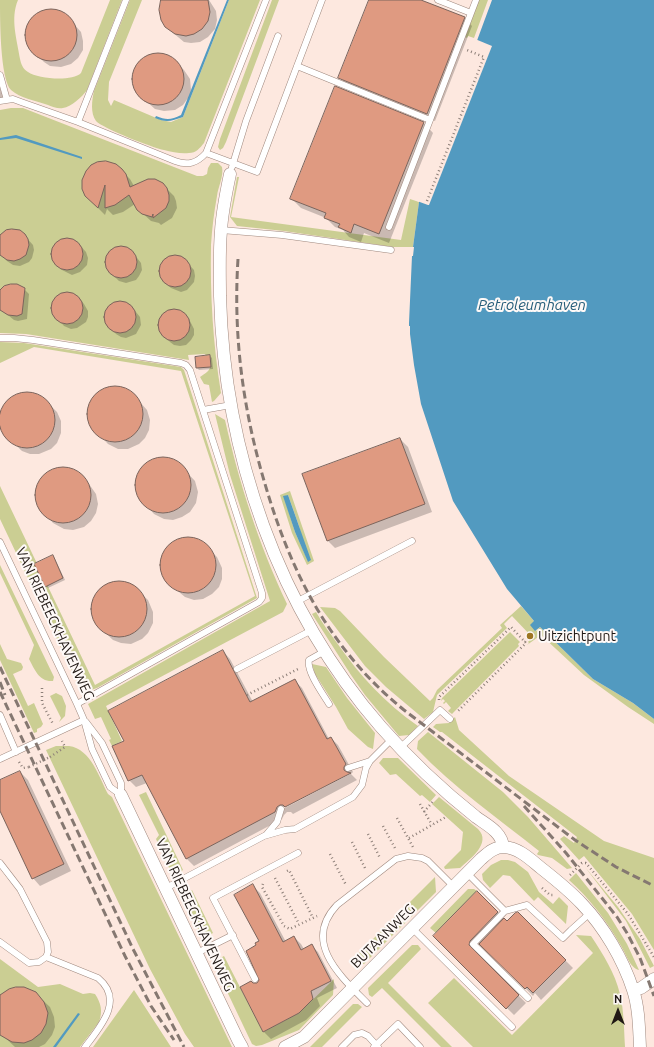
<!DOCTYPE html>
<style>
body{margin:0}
#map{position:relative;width:654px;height:1047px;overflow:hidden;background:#fde8df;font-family:Ubuntu,sans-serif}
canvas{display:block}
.north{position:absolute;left:598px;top:991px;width:40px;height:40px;-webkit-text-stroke:3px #fef9f7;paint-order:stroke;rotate:0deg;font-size:11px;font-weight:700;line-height:16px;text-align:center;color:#201814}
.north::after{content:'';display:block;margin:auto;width:14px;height:18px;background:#201814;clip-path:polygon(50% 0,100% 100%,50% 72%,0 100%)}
</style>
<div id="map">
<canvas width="654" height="1047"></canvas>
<div class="north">N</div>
</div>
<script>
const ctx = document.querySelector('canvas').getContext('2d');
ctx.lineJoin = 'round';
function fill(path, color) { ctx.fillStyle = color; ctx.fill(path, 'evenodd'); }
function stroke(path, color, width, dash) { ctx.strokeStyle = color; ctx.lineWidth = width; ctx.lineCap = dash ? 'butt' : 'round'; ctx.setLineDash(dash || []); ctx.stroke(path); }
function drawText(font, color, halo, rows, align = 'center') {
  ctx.font = font + ' Ubuntu,sans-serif'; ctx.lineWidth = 4; ctx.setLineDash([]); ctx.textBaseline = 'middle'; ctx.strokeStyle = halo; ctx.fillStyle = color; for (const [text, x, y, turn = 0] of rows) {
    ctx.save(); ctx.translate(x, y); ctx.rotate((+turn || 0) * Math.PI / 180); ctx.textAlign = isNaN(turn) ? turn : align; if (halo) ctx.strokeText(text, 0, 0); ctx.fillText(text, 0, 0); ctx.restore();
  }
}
fill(new Path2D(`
 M0,0H18C10,19 17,39 20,59C21,64 23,69 28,72C38,79 72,82 81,73L110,0H122L87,90C82,97 71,107 63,108C58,109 53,107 48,105C36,101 20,98 11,90C0,79 0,19 0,0Z
 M130,0H142L109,82L108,100L111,106L114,100L161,120L171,122L183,117L229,0H260L204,143C200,148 196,153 189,153C181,154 172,152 164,150C153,148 102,128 96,121C90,113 92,100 94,91Z
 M272,0H279L226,142L223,148L220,150L218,147L220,139Z
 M479,0H488L474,38L468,36L467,38L465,37Z
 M11,108H23L197,176H203L207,174L208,168L211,163H218L222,167C224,176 218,187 217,196C214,212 212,229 211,245C210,295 213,344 221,393L214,401L212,402L209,385L204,384L200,377C211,370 212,368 210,355L206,356L205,354L188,355L189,360L26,334L0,333V110Z
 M237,177H239L231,217L253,220L401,240L410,199L419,202L413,247H393L284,231L237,226L230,217Z
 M0,342L24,343L181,367L184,370L257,598L97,688L85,692H82L0,519V486L95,685L255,596L181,371L34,347L0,363Z
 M215,414L225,420C240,486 258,542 287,604L283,612L106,706L122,741L112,746L109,740L111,739L101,717L95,719L88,704L270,601L230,475Z
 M290,491L314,561L307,565L292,533L280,495ZM288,495L299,526L308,561L295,532L284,497Z
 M0,565L54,677L53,681C39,682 35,670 29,659L34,645L0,573Z
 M521,606L534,621L536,631L540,627L593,679L633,703L654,719V724L628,707L584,675L541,635L527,645L529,643L528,642L532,637L512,616L504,624L507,628L437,695L433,712L424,719L386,687L365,666L320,607L335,608L340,611L384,657L430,701L433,698L437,690L502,628L500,625Z
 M316,612C322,623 330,633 337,643C360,676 385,703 418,726L409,735L399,736L365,695L351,675L312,614Z
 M510,632L520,642L518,644L519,646L452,714L448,711L451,708L446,702L444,704L443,703L445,701L443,699L441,701L442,698Z
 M0,644L7,659L21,663L23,667L22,670L13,674L28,706L34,703L43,724L41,727L37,729V732L34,733L0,660Z
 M312,664L326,667L347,698L375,733L373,749L368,747L348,729L336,707L315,674Z
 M56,693L62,696L66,706L65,716L59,722L61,718L50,696Z
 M455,717L459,730L509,776L604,841L654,858V950L632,914L584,856L579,860L560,839L564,836L574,843L577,837L442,732H440L433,727L436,724L449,723Z
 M428,732L503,792L528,817L572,868L567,869L552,858L538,855L537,854L539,851C498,818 454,788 417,749L418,741Z
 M56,746C60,746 65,746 69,746C91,749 99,777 108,794L112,797L232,1047H194L185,1034L150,969L46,750Z
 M383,758H398L436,795L430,802L422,795L420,796L396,774L390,775L379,763Z
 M146,792L183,870L179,873L170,870L156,839L159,835L139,795Z
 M439,797L478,829C492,843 470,859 460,868L445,869L444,867L461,850L463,832L432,804Z
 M501,860H508L515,862L528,872L539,892L553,904L559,897L568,906L566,924L538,897L534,901L510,876L503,875L490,888L483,880L482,874L491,865Z
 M585,867L618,907L640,939L654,966L650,968L626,921Z
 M576,873L608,913L627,944L639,970C630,968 626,954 621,946C607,921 590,899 569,880Z
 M435,877L436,892L364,964L351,961Z
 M468,889H474L477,891L436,933L430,928Z
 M192,890L213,933L208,936L201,935L187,905L190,892Z
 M576,935L591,936C603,954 615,973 620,994C624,1011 624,1030 625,1047H473L428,1003L454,978L512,1035L593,953Z
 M412,945H418L421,949L388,983L452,1047H441L382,988L372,997L369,995L368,988Z
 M224,956L263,1032L299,1013L334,979L333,995L299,1030L262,1045L256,1046L252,1044L213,962Z
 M0,959L38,987L60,984L83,994L90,993L95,994C101,1003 103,1011 99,1022L80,1047H0Z
 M134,990L171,1047H93Z
 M353,1004H358L362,1007L322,1047H310Z`), '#cbce93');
fill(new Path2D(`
 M227,0H229L183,117C172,121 166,123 155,118L156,116C166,120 171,120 181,115Z
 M492,0H654V719L633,703L593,679L540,627L535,631L530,625L534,621L507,589L453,501L421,404L414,365L410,334V326H409V323L412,256H413L414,247H413L419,202L434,157Z
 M16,135L82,157V159L16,138L0,140V138Z
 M288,495L311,560L308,562L295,532L283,496Z
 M78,1013L80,1014L56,1047H53Z`), '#529ac0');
fill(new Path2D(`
 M475,39L492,46L429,205H428L417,201L432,156Z`), '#fde8df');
fill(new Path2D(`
 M162,0H209L216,11L217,20L215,29L208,37L200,42L191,43L184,42L166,27Z
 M370,0H419L464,18L472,26L435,121L347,85L339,77Z
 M50,10L61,12L67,16L81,32L83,41V50L78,58L71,64L61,67L50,66L44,62L31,49L26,40L33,39L25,31L32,19L40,13Z
 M152,55H167L184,70L190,79L191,90L188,98L183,105L175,110L164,111L155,109L139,95L134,85V76L136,67L143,59Z
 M0,87L4,99L0,100Z
 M335,87L424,123L433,133L389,243L364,233L361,242L349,237L343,230L335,227L326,218L301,208L291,198Z
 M117,166L130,179L134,186L161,183L174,196L176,201L177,208L172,218L161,225L159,223L151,221L138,209L135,204L123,212L113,215L107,209L105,215L88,198Z
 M24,235L33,245L34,250L32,258L29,262L20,266L13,265L7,261L0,252V238Z
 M65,239H70L77,242L86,252L88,258L87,265L80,272L72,275L62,270L57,265L52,256L53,248L56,243Z
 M118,247H123L131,250L141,263L142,270L139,276L136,280L126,283L119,281L109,271L106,265V260L108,254L112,250Z
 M174,256H179L184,259L194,270L195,276L194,282L187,290L181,292L171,288L161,278L159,269L163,261L168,257Z
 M24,289L29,294L27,319L18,321L14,320L3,311L0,306V293Z
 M67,292L72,294L79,298L84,304L88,311V317L86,322L77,328L71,329L64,326L52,312V305L58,296Z
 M120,301L126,303L132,307L140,317L141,325L136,334L126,338L121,337L116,334L106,322L105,314L111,305Z
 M173,310L184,314L189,319L194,329V335L191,340L186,345L180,346L174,345L170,342L160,331L158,323L162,315L168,311Z
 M210,356L212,358L213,369L199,370L197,368Z
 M110,388H119L132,393L147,410L150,420L149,430L145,438L139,444L128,449H118L108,444L92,427L89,418V408L94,398L100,392Z
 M22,393H31L42,397L57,412L61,421V433L57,443L51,449L39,454H30L22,451L6,436L1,427L0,417L4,405L12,397Z
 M400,439L408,447L432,512L335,548L327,540Z
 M161,458L170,459L181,466L195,481L198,492L196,503L190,512L182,517L173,520L164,519L154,514L139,497L136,486L138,474L144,466L152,461Z
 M61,469L70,470L81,476L89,484L96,494L98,504L96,513L91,521L84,527L73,530L64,529L53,523L39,506L36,497L38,485L44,477L52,471Z
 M191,538L202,542L217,557L222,568V579L219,587L212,594L203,599L194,600L185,597L168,583L163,574L161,563L164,553L171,544L180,539Z
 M55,559L65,580L48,588L46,586Z
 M114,583H125L133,586L148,600L153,612V623L148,633L142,639L131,644L121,643L113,640L97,625L93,616L92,605L96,595L104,587Z
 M223,651L230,659L253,702L294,680L302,688L329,739L331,738L338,745L353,772L351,774L357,780L293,814L291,812H287L284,815L282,819L194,866L187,859L147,783L136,787L129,780L125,741ZM348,773L350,774L281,810L280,809Z
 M20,772L28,780L71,871L40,886L33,878L0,809V781Z
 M253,886L260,893L286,942L294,937L301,944L304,949L311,945L318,952L337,988L317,998L320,1006L306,1020L271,1039L264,1032L241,987L257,984L261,980L258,946L260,941Z
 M477,893L507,922L518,913L573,968L541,1000L535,993L533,996L481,944L477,948L476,953L526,1003L514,1015L434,936Z
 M35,993L50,1007L54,1017L55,1027L52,1035L45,1044L39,1047H15L0,1033V997Z`), '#0003');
const building = new Path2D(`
 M161,0H208L210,12L208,21L202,29L194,34L186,36L175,34L165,27L161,20L159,10Z
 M369,0H421L465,17L427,114L338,78Z
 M25 35a26 26 0 1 1 52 0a26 26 0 1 1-52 0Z
 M132 79a26 26 0 1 1 52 0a26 26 0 1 1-52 0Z
 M335,86L424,122L379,234L354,224L351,233L338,227L340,224L324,218L326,213L290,199Z
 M106,161L116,164L122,169L126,174L130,187L148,179H155L163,183L167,188L169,195V201L166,208L153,218V214L152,217L142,214L137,210L129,195L115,205L105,208V185L98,208L85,196L82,189V180L86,171L91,165L97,162Z
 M12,229L20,230L25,234L28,239L29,245L26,255L20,259L14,261L7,260L0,255V235L6,230Z
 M51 254a16 16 0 1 1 32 0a16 16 0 1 1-32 0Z
 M105 262a16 16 0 1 1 32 0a16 16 0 1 1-32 0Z
 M159 271a16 16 0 1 1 32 0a16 16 0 1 1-32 0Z
 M11,284H17L25,288L22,314L17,316L8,315L0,310V290L4,286Z
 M51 308a16 16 0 1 1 32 0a16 16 0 1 1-32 0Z
 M104 317a16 16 0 1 1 32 0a16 16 0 1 1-32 0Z
 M158 325a16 16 0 1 1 32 0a16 16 0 1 1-32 0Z
 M210,355L211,367L196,368L195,357Z
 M87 414a28 28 0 1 1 56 0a28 28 0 1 1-56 0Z
 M-1 420a28 28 0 1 1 56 0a28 28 0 1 1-56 0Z
 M400,438L425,504L327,541L302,474Z
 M135 485a28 28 0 1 1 56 0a28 28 0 1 1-56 0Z
 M35 495a28 28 0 1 1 56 0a28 28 0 1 1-56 0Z
 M160 565a28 28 0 1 1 56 0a28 28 0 1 1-56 0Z
 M53,555L63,578L45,587L34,564Z
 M91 609a28 28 0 1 1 56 0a28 28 0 1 1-56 0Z
 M223,650L250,702L295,679L327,739L331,737L346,764L344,767V770L347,772L351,773L285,807L283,805H280L277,807L275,812L186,859L142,775L128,781L112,746L124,741L108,711Z
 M20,771L64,864L32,879L0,811V780Z
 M253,884L283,942L294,936L301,950L312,944L331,981L311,991L313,999L299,1013L263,1032L240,987L251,981L253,983H257L259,980L246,951L256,945L255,943L259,941L234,895Z
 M477,891L498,912L470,941L469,945L519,995L506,1009L433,936Z
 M518,912L566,960L533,993L527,987L525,989L479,944L504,918L507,921L515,913Z
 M16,987H24L36,992L44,1002L48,1013L46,1024L41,1033L32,1040L24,1043L12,1042L0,1035V995L9,989Z`);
fill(building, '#df9a81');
stroke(building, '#7b645c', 1);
const service = new Path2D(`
 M438,0L471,13
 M297,66L430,120
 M0,75L7,100
 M0,101L13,99L21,102L78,122L175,161C188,166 197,163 206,153L266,0
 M78,122L126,0
 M206,153L257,172L322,0
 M232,167L246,121L278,36
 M389,227L476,0
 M221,230L282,235L391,250
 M0,338H14L33,340L181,363L186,365L190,370L262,593V598L259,602L77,704
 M203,410L231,405
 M0,542L77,704L84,720L92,749L110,787L121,795
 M296,602L412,541
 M325,651L309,660C306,671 323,694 329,704
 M237,669L312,630
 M0,715L16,752
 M86,722L102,743L121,783V795
 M400,748L440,710L450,719
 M0,759L84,720
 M348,768L370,761
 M266,835L277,822L281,809
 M0,863L20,889L47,942L48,952L46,957L39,962L29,963L0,942
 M467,873L505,911L527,905L563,938L571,930L590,913
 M166,888L264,836L285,830L295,829L353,797L362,785L366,768L370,761L392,739
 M505,911L473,944L528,998
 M412,928L512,1027
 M197,953L233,935
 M46,957L98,978C125,1000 100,1027 85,1047
 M255,979L213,898L298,853
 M367,1003C340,976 302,942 337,905L396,859L408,856L422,858L428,861L453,886
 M342,1047L354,1035L362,1033L368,1036L378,1047
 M374,1047L398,1024L420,1047`);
const minor = new Path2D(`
 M230,174C226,193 222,212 221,231C219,253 220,275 220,296C224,452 278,609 381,727C410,760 442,790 476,817C487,825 502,832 503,847
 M121,795L238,1040L242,1047
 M634,990L641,988L654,979
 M285,1047L304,1037L481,859C488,853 494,847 504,847C519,848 530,859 541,868C555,879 569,890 582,904C604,927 623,959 633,990C639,1008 639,1028 640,1047`);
stroke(service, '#9f887e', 7);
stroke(minor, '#9f887e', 13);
stroke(new Path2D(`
 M427,201L484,57L467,50
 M525,642L530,636
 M42,688V703L53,724
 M247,695L300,668
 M439,700V697L511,627L526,643L457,712
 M50,757L65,747L62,741
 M19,762L23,768L29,767
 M420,804L432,825
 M424,812L434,800
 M397,818L413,847
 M383,826L396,850
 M368,834L380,858
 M409,838L446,817
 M352,842L366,870
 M330,854L346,885
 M287,871L289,870L313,918
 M570,875L582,863H586L628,914L654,957
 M275,878L299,924
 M263,884L262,887L284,926L290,929L317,916
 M542,888L550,895H554`), '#8d7f78', 2.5, [1, 3]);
stroke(service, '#fff', 6);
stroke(minor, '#fff', 12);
stroke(new Path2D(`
 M238,259C233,336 243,410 265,484C291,573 330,650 404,710L575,840L616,867L654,886
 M0,667L133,949L184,1047
 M0,682L5,695
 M0,692L125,956L151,1006L174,1040
 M524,806L566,853L617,917L627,933L640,958L654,996`), '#857871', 3, [8, 4]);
stroke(new Path2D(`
 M29,767L50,757`), '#8d7f78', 2.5, [1, 3]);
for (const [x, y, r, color] of [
 [530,636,4,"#9d7623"]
]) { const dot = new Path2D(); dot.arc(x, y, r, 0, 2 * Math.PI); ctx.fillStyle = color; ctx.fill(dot); stroke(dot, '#fef9f7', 1.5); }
drawText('14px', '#201814', '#fef9f7', [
 ["VAN RIEBEECKHAVENWEG",55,624,65],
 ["VAN RIEBEECKHAVENWEG",195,915,65],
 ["BUTAANWEG",383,936,-45]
]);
drawText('14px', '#201814', '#fef9f7', [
 ["Uitzichtpunt",538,636]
], 'left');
drawText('italic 15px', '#275e7a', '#fef9f7', [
 ["Petroleumhaven",532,305]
]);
</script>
